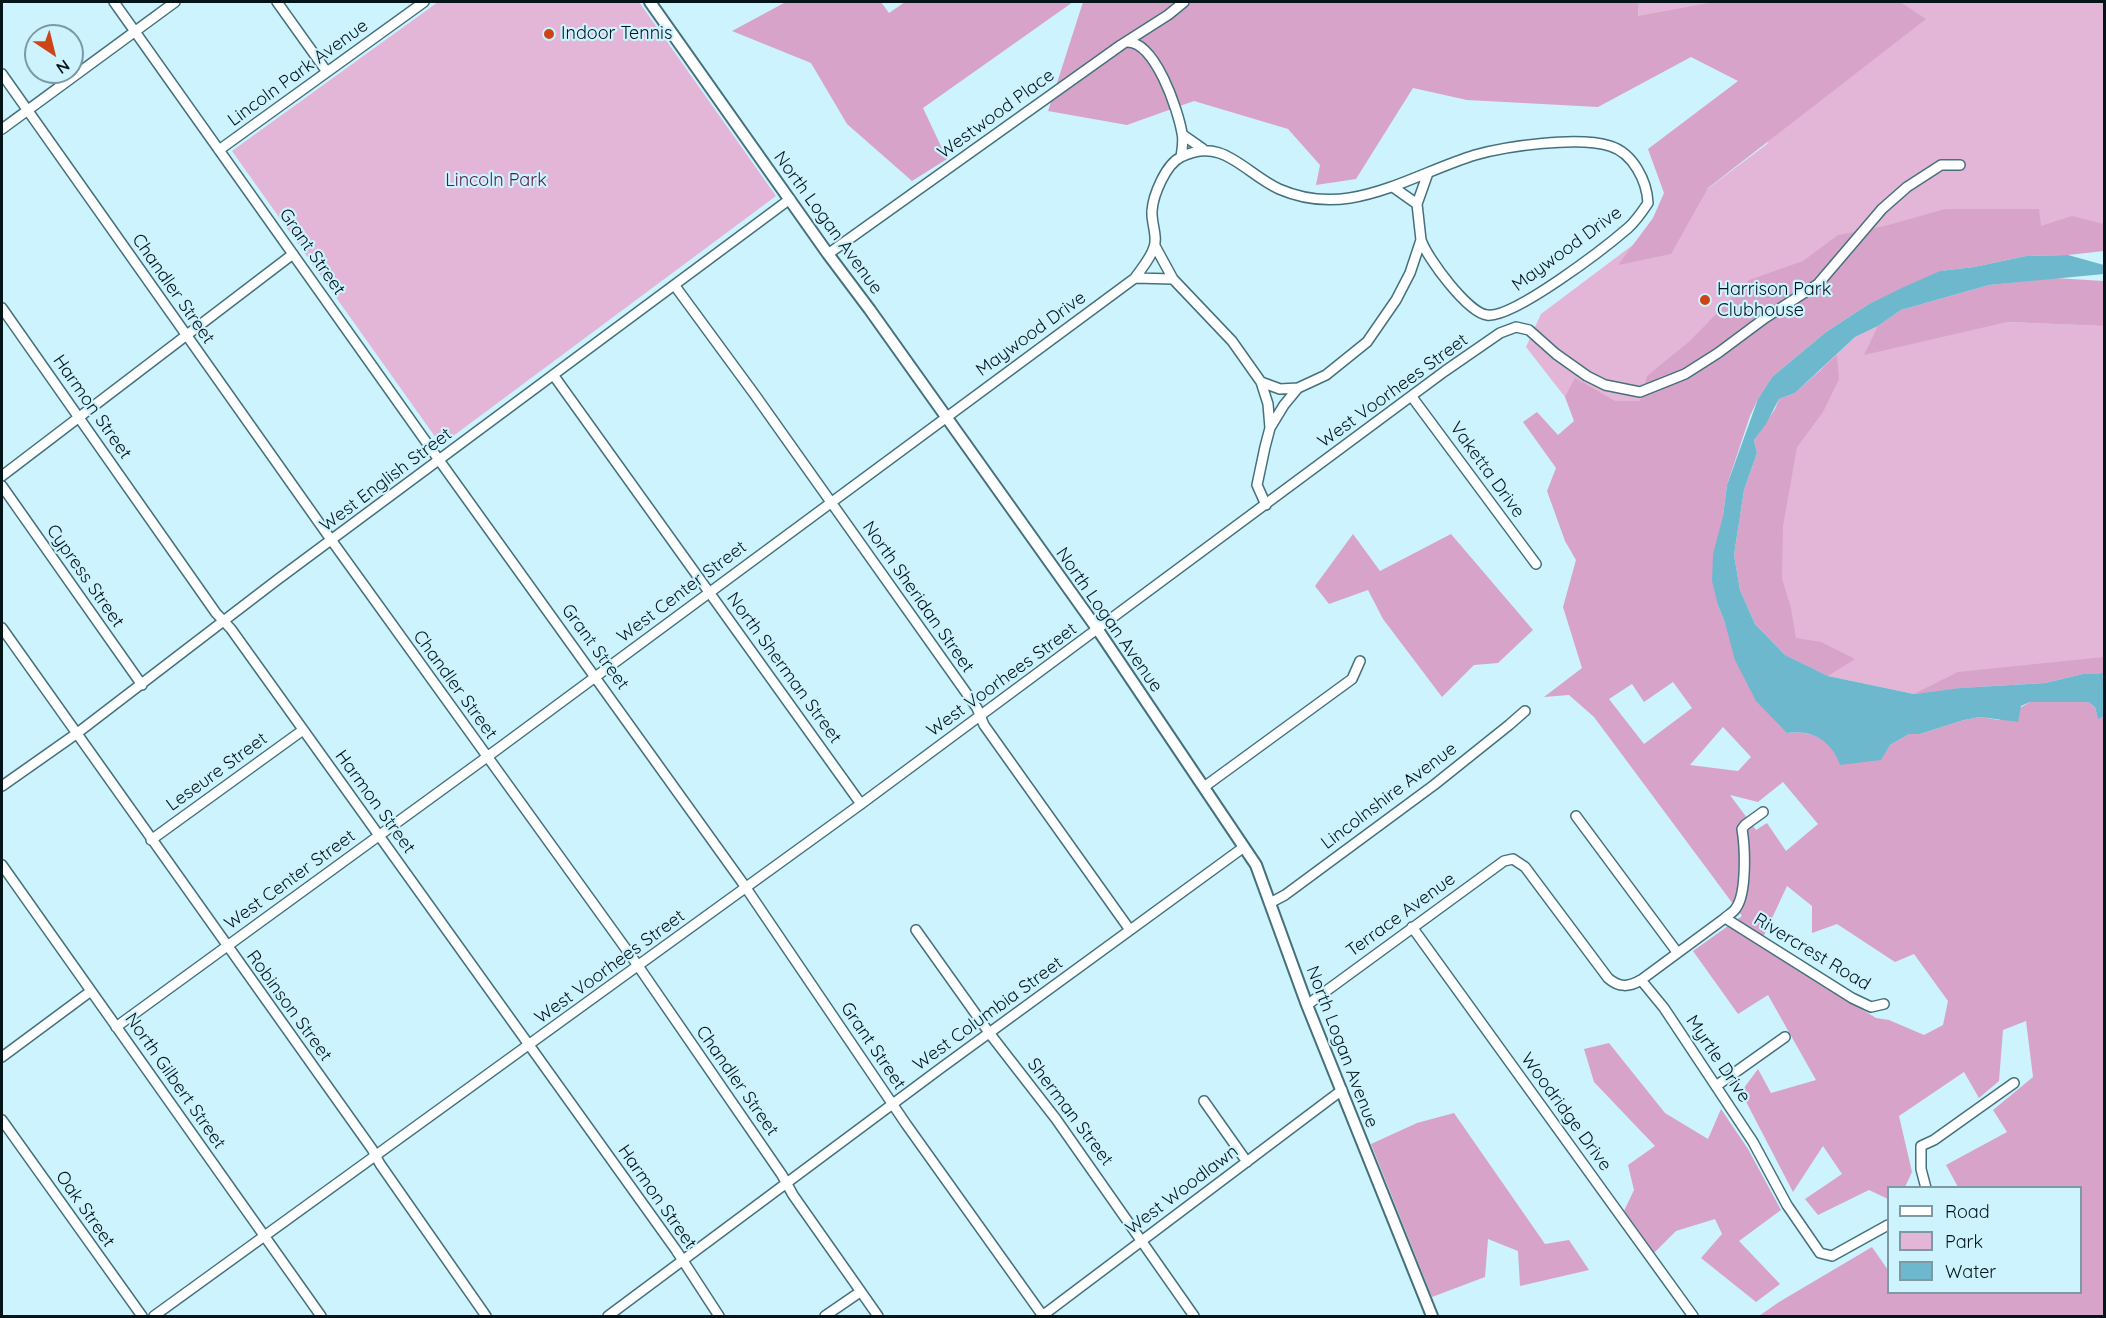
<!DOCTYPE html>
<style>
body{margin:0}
#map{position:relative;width:2106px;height:1318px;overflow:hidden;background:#cdf3fe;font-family:Quicksand,sans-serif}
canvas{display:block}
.frame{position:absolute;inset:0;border:3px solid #041519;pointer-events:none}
.legend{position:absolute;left:1887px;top:1186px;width:195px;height:108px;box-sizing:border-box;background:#cdf3fe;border:2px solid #7d9aa2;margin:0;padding:8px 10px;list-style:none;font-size:18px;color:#041519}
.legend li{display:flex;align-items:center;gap:12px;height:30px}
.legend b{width:30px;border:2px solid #7d9aa2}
.north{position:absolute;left:24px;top:24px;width:60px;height:60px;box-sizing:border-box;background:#cdf3fe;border:2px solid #7d9aa2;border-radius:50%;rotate:145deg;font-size:16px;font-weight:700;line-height:24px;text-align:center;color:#041519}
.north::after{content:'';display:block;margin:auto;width:21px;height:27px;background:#cd4517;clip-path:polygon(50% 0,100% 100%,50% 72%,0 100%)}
</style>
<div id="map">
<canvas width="2106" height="1318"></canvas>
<div class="frame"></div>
<ul class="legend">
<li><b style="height:8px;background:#fff"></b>Road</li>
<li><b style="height:16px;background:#e3b5d6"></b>Park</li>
<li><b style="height:16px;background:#6db8cd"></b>Water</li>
</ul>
<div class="north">N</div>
</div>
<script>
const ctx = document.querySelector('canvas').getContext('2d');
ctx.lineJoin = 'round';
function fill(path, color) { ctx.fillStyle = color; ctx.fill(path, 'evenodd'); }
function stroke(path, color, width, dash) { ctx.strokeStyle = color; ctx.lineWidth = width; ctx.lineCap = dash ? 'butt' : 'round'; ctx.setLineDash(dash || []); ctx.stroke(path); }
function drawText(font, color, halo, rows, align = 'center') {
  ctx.font = font + ' Quicksand,sans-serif'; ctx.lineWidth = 4.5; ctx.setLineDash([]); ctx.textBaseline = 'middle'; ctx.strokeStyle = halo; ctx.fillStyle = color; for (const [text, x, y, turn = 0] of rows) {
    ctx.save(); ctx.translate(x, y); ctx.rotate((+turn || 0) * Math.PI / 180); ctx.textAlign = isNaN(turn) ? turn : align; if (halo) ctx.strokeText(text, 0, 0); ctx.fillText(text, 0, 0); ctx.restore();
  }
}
fill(new Path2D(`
 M438,2H639L776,196L441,445L232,151Z
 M1639,2H1799L1638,17Z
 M1836,2H2104V243L2011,240L1624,415L1565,397L1526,347L1541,314L1767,144Z
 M2007,322L2104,326V673L2083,674L1914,694L1828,676L1785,655L1738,519L1823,367L1855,337L1878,326Z`), '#e3b5d6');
fill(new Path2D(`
 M784,2H881L889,13L905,2H1073L923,108L947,159L912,181L847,124L811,63L732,31L784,3Z
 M1083,2H1639L1638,16L1715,2H1900L1926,19L1708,188L1671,254L1618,265L1653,218L1664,193L1648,149L1738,81L1691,57L1598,107L1467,100L1413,88L1356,179L1316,185L1320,165L1288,129L1194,101L1127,125L1048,111Z
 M1945,209H2039L2041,226L2072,216L2104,224V251L2068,255L2026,256L1974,267L1940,271L1869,304L1826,332L1772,377L1758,399L1750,416L1727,485L1723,516L1718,605L1725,623L1787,733C1807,730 1827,737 1837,755L1880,760L1890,745L1909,734H1920L1964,720L1980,717L1999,720L2030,702H2088L2095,707L2098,718L2104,716V1316H1759L1779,1302L1872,1247L1888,1270V1292H2080V1188L1958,1187L1946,1165L2007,1132L1993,1110L2033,1077L2026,1021L2003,1030L1999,1081L1979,1098L1964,1072L1899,1116L1912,1172L1905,1187L1888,1188V1199L1869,1190L1818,1215L1805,1199L1842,1174L1823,1146L1793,1192L1741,1092L1758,1069L1771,1093L1816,1080L1768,995L1738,1014L1693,951L1742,916L1594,717L1569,695L1544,697L1582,668L1563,607L1576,560L1565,541L1547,491L1556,468L1523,422L1537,412L1558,435L1574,421L1565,397L1575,378L1615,401H1640L1647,376L1690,341L1749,280L1803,261L1838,235L1885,226ZM1673,682L1692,708L1644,744L1609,699L1632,684L1644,702ZM1723,727L1751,757L1738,771L1690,765ZM1783,782L1818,824L1786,851L1767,823L1756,830L1730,795L1758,802ZM1787,886L1812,906V933L1837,924L1895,962L1914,954L1948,1001L1943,1025L1924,1035L1889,1020L1876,1018L1759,946Z
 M2055,278L2104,281V326L2007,322L1864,355L1878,326L1901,310L1989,285Z
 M1837,355L1839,379L1823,412L1797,447L1783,526L1782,579L1791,608L1796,638L1821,642L1855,659L1828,676L1785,655L1755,624L1740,590L1734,555L1744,490L1757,453L1754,440L1775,409L1779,399L1795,393Z
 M1353,534L1380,571L1451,534L1533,630L1498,663L1474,665L1442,697L1383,619L1368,590L1329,604L1315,586Z
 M2104,657V673L2083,674L2045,683L1960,688L1914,694L1958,672Z
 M1609,1043L1665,1113L1708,1139L1721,1109L1748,1149L1781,1210L1739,1241L1780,1284L1756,1302L1701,1258L1722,1234L1715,1219L1676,1231L1654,1253L1624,1211L1634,1190L1628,1165L1655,1146L1594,1082L1584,1049Z
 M1454,1113L1545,1244L1569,1240L1589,1270L1520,1286L1518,1251L1488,1239L1485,1277L1432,1297L1371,1144L1417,1123Z`), '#d8a3c9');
fill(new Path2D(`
 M2068,255L2104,265V274L1989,285L1901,310L1878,326L1855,337L1795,393L1779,399L1766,424L1754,440L1757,453L1744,490L1734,555L1740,590L1755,624L1785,655L1828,676L1914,694L1960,688L2045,683L2083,674L2104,673V716L2098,719L2095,707L2088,702H2030L2021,706L2018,722L1980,717L1964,720L1920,734H1909L1890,745L1881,760L1840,765C1832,741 1812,729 1787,733L1756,701L1735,660L1725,623L1718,605L1712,581L1713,554L1723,516L1727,485L1758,399L1772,377L1826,332L1869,304L1906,286L1940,271L1974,267L2026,256Z`), '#6db8cd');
const minor = new Path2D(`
 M114,2L439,460L742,882L906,1124L1043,1316
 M277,2L327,72
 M1126,42C1155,40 1178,110 1182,133C1184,141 1182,149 1181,157
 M2,74L332,541L634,960L782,1175L793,1195L878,1316
 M2,129L175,2
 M1183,135L1203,149
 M219,150L424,2
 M1393,187L1417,204
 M1155,246L1173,279
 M828,254L1121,45L1168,15L1184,2
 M1135,278L1173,279L1232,341L1261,382L1280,389L1298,388
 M675,286L755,395L977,708L984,725L1130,930
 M2,308L216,613L231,629L676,1250L719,1316
 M554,376L861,804
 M1261,382L1268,404L1270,428
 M1412,397L1536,564
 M2,476L293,254
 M2,486L142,685
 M1266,505L1257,485L1265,447L1270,428L1284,405L1298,388L1326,375L1367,342L1396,300L1410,273L1421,240L1417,204L1428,173
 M2,628L372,1149L380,1164L486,1316
 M2,786L76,734L277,580L790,199
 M1204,787L1352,679L1360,661
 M1576,816L1677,952
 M151,840L303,730
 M2,865L321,1316
 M1270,903L1285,895L1434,785L1509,725L1525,711
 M1725,918C1728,915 1734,912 1736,908C1747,893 1745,847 1742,829L1745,825L1763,812
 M1412,927L1693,1316
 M916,930L990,1034L1056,1119L1194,1316
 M1641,980L1725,918L1852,998L1871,1007L1884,1004
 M1307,1005L1504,861L1513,859L1525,867L1608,978C1619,988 1629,987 1641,980L1664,1008L1753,1142L1787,1205L1820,1253L1832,1256L1888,1225
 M116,1027L487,757L1135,278C1141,269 1151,258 1154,247C1158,237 1151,222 1152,211C1153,195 1166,164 1181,157C1223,136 1244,173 1279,189C1302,199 1324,202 1350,198C1393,191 1433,168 1475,155C1507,146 1578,136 1610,146C1633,153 1647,181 1648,203C1642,212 1636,221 1628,228C1606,247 1513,319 1487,315C1468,313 1427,258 1421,240
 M2,1057L91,991
 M1716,1086L1785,1037
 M1204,1101L1247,1162
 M2,1120L142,1316
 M1926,1188L1921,1169V1146L1934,1140L2014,1083
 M154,1316L861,804L1445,371L1500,333L1516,327L1529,330L1556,354L1587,376L1605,385L1640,392L1685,374L1718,353L1765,318L1818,284L1882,209L1907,187L1941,165H1960
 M608,1316L941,1068L1244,847
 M825,1316L860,1292
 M1042,1316L1342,1090`);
const tertiary = new Path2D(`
 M650,2L828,254L870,310L1098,630L1256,865L1307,1005L1432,1316`);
stroke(minor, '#45717d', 12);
stroke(tertiary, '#45717d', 14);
stroke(minor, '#fff', 9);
stroke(tertiary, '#fff', 10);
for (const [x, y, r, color] of [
 [549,34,6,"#cd4517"],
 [1705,300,6,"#cd4517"]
]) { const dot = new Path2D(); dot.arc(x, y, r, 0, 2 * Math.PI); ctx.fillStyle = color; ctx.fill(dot); stroke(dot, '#cdf3fe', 2); }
drawText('18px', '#041519', '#cdf3fe', [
 ["Indoor Tennis",561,34],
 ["Harrison Park",1717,290],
 ["Clubhouse",1717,311]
], 'left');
drawText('18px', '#041519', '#cdf3fe', [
 ["Lincoln Park Avenue",298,73,-36],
 ["Westwood Place",996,114,-36],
 ["North Logan Avenue",828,223,54],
 ["Maywood Drive",1567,249,-36],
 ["Grant Street",312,252,55],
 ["Chandler Street",173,289,55],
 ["Maywood Drive",1031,334,-36],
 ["West Voorhees Street",1393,391,-36],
 ["Harmon Street",92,407,55],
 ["Vaketta Drive",1487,470,54],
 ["West English Street",386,480,-37],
 ["Cypress Street",85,576,55],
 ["West Center Street",682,592,-37],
 ["North Sheridan Street",918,597,55],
 ["North Logan Avenue",1109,620,55],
 ["Grant Street",595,647,54],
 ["North Sherman Street",784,668,54],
 ["West Voorhees Street",1002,680,-36],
 ["Chandler Street",455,685,54],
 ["Leseure Street",217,772,-36],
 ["Lincolnshire Avenue",1389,796,-37],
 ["Harmon Street",375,802,54],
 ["West Center Street",290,880,-36],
 ["Terrace Avenue",1401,915,-36],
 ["Rivercrest Road",1812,952,31],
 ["West Voorhees Street",610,967,-36],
 ["Robinson Street",289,1006,54],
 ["West Columbia Street",988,1014,-36],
 ["Grant Street",873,1046,56],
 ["North Logan Avenue",1342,1047,69],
 ["Myrtle Drive",1718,1059,56],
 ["North Gilbert Street",175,1081,55],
 ["Chandler Street",737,1081,55],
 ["Sherman Street",1070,1112,53],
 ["Woodridge Drive",1566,1112,54],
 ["West Woodlawn",1182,1190,-37],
 ["Harmon Street",657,1197,55],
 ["Oak Street",85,1209,55]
]);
drawText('18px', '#561849', '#cdf3fe', [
 ["Lincoln Park",496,181]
]);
</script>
